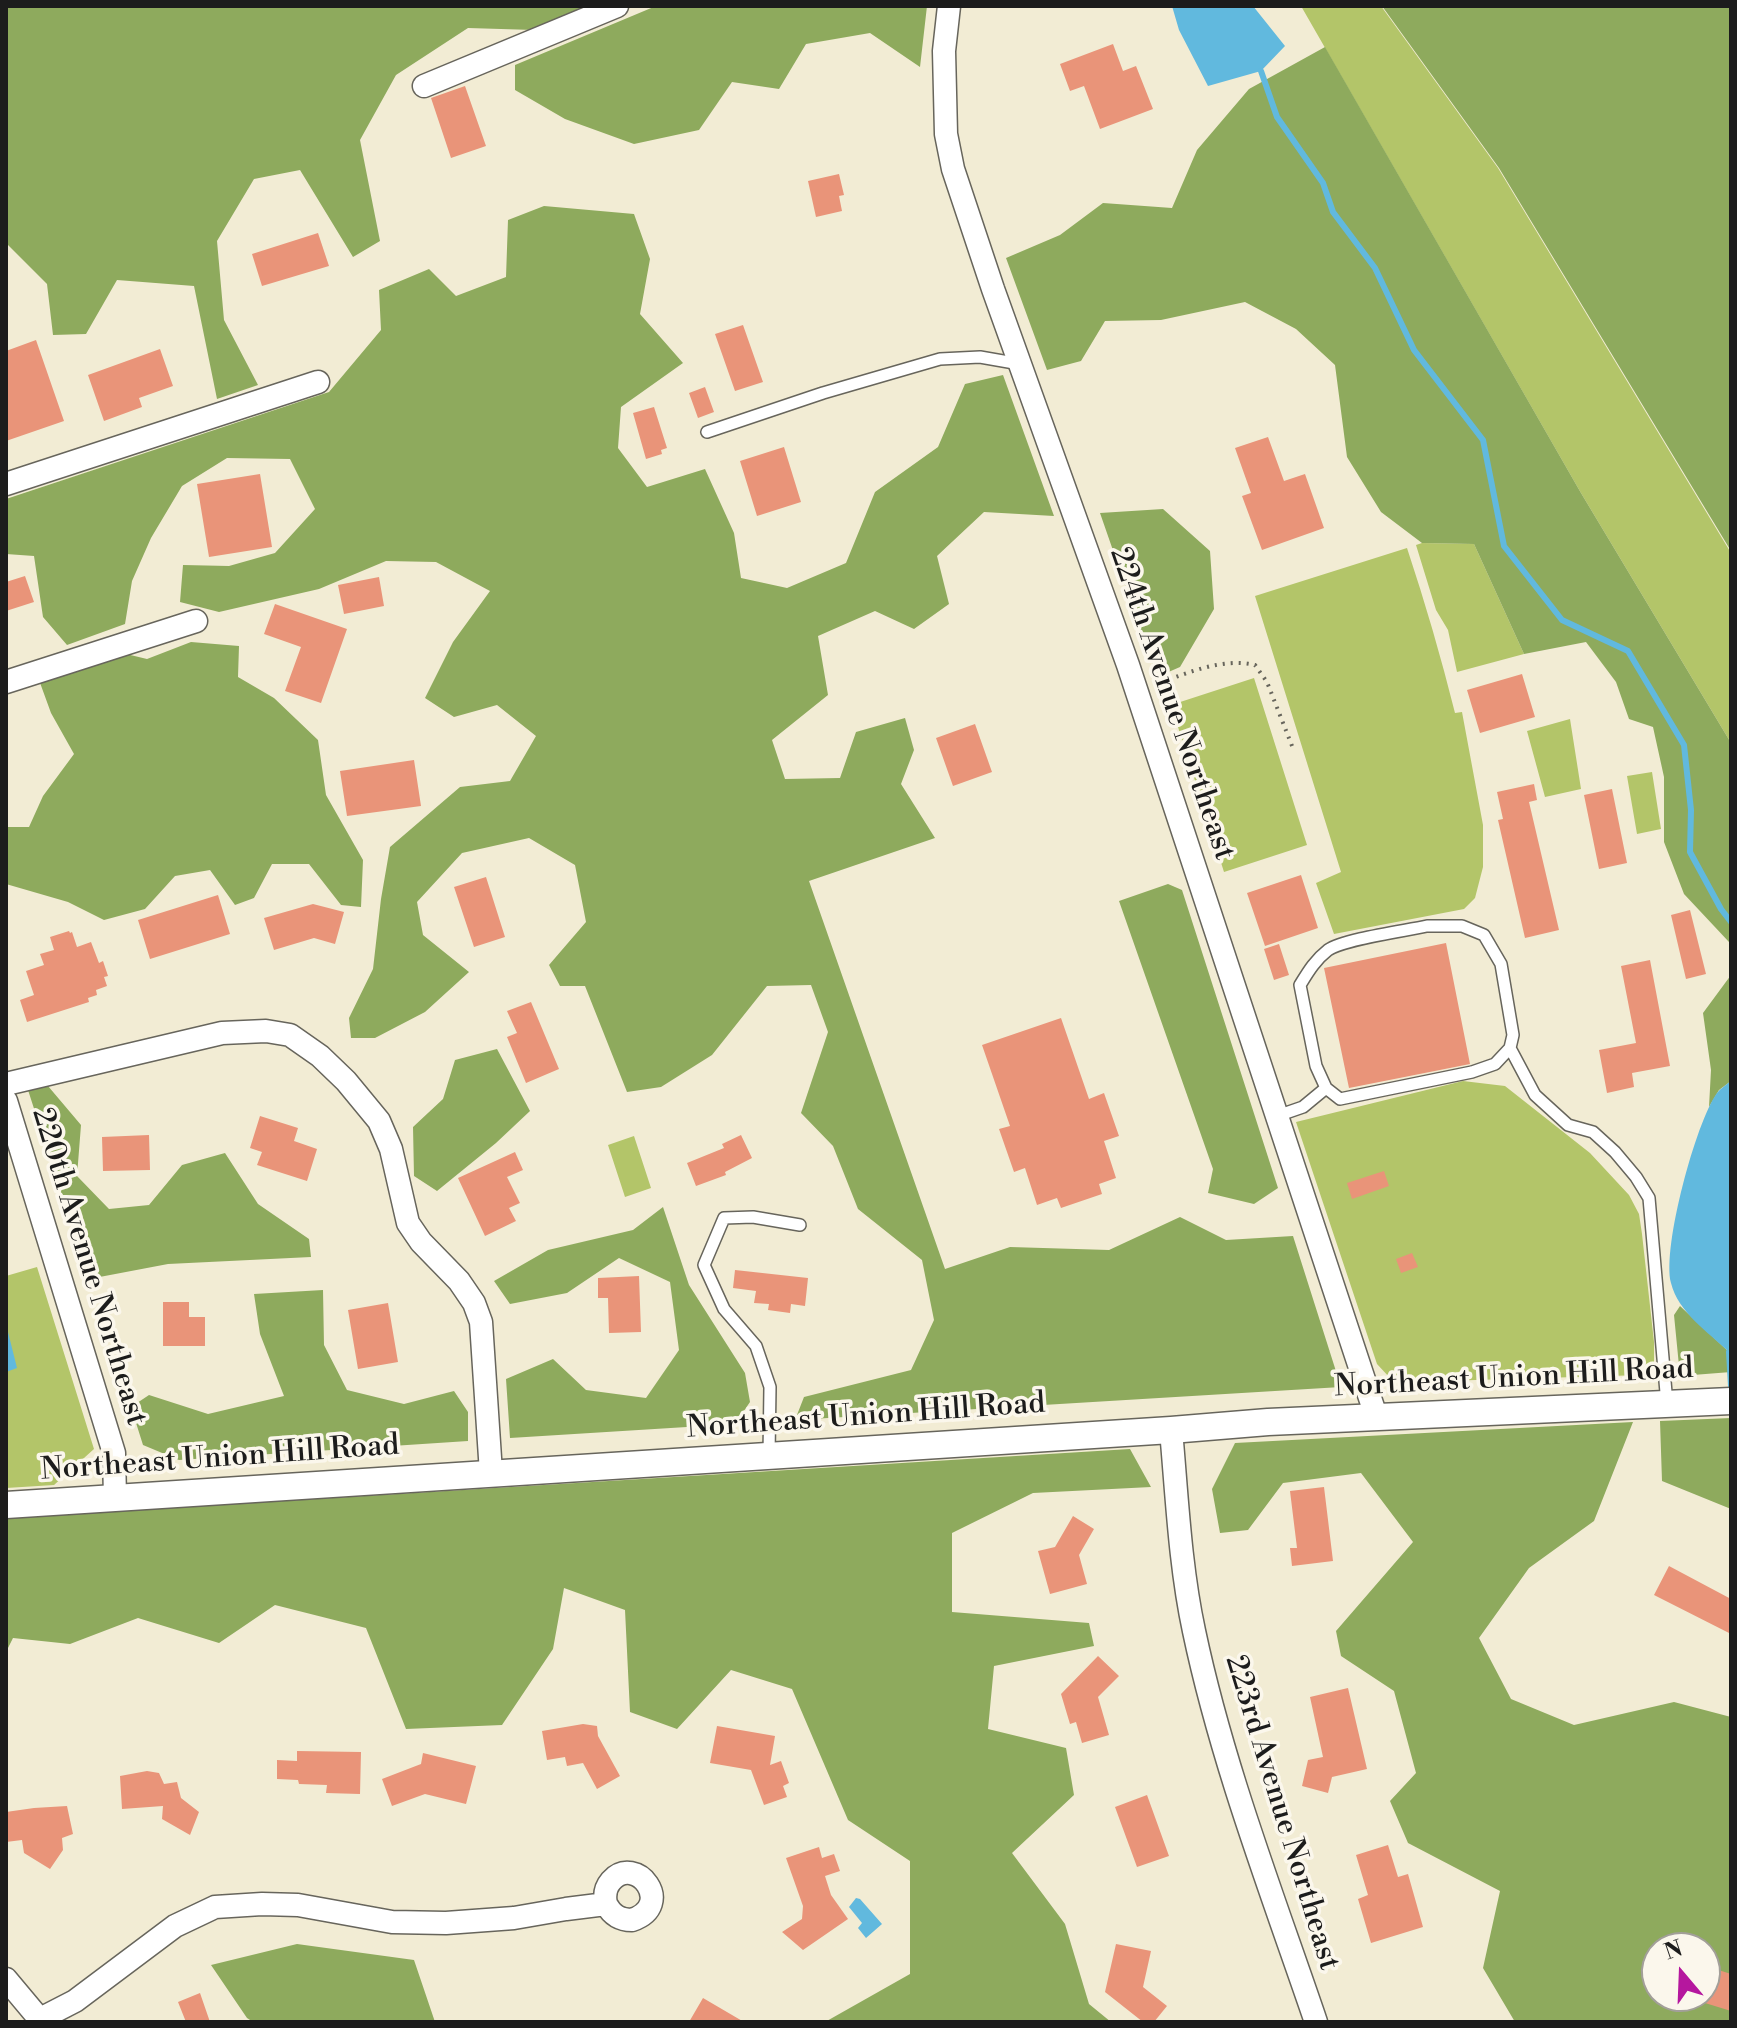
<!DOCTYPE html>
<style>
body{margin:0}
#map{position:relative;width:1737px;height:2028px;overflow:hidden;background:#f2ecd4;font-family:"Libre Bodoni",serif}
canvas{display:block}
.frame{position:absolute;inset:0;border:8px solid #1c1c1c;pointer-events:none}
.north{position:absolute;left:1641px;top:1932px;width:80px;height:80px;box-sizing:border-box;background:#fbf7ec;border:2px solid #a29f99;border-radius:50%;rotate:341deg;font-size:22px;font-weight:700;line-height:32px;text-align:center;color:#1c1c1c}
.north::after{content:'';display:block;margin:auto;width:28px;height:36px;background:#b5179e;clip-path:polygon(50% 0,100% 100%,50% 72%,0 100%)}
</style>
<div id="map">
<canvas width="1737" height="2028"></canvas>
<div class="frame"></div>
<div class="north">N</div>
</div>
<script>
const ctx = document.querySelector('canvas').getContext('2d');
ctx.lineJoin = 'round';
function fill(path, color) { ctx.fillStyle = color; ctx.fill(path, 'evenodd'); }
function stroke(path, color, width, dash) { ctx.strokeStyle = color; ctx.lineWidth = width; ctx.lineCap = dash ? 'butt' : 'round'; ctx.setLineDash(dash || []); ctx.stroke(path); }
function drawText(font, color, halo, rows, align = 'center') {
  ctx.font = font + ' "Libre Bodoni",serif'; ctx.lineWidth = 7; ctx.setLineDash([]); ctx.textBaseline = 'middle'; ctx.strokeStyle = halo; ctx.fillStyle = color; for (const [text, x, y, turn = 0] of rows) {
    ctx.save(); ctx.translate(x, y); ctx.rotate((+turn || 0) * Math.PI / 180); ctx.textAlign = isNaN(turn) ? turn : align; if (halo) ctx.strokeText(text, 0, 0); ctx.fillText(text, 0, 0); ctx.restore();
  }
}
fill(new Path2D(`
 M1301,6H1381L1498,168L1731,553V743L1581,493Z
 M1422,543L1474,544L1524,654L1457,672L1448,630L1436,610L1416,545Z
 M1407,548C1425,602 1441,657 1455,713L1462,712L1483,825V867L1475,898L1464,909L1334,934L1316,883L1341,872L1255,596Z
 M1254,678L1307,845L1224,872L1171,705Z
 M1570,719L1581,789L1545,797L1527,731Z
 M1652,772L1661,829L1637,834L1627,776Z
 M1463,1081L1505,1086L1590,1153L1629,1195L1639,1214L1642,1234L1654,1342V1368L1642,1375L1409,1382L1390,1378L1377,1364L1296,1122Z
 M634,1136L651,1188L625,1197L608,1145Z
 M37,1267L94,1449L54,1485L6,1488V1276Z`), '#b3c569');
fill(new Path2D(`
 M6,6H56L58,8L62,6H593L534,30L468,28L396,75L360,140L380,241L353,257L300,170L254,179L217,241L224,320L258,385L217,399L194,286L117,280L86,334L53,335L47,284L6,243Z
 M656,6H927L920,67L870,33L806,44L779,89L732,82L699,130L634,144L565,119L515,90V65Z
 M1382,6H1731V551L1499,168Z
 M1325,47L1581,493L1731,743V949L1729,942L1684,894L1664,842V777L1653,727L1629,719L1616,682L1586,642L1524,654L1474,544L1422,543L1381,512L1347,457L1335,365L1296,329L1245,302L1161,320L1105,321L1081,361L1047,370L1006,258L1060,235L1103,203L1172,208L1197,150L1249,89Z
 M544,206L634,214L650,259L640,314L683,363L621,407L618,448L647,487L705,469L734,533L741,578L787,588L846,563L875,492L938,447L965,384L1003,375L1054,516L984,512L937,556L949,604L914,629L875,611L818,636L828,695L772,740L785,779L840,778L856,732L905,718L914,750L901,784L935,838L809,881L945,1269L1010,1247L1109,1250L1180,1217L1226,1240L1293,1236L1341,1387L795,1420L804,1397L911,1370L934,1320L922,1260L858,1209L833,1146L801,1113L828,1032L811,985L767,986L712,1055L661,1087L627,1092L585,986H560L549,965L586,922L575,865L529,838L462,853L417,902L423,935L469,972L425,1012L375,1038H351L349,1018L373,969L381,899L390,847L460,787L510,781L536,736L497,705L454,717L425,698L453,642L490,591L436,562L386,561L319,589L219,612L180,602L183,565L229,566L275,553L315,509L290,459L227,458L182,486L151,538L132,581L125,624L67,645L43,617L34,556L6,554V499L329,392L381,330L379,290L429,269L456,296L506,277L508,220Z
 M1163,509L1210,551L1214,609L1180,667L1157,677L1100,513Z
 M191,642L239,646L238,677L274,698L318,740L326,795L363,860L361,907L341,905L309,864H272L254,898L235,905L210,870L175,876L145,909L104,920L68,902L6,884V827H29L43,796L74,754L51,713L39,680L122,653L147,659Z
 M1168,884L1182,890L1278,1188L1254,1204L1208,1193L1213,1169L1119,901Z
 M1731,975V1081L1719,1090L1709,1107L1711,1070L1703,1013Z
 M497,1049L530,1111L496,1143L437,1191L414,1176L413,1127L443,1099L455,1060Z
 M48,1086L81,1125L77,1176L109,1209L149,1205L182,1165L225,1153L258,1204L309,1239L311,1257L168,1264L89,1279L28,1090Z
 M663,1207L689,1285L745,1373L750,1402L735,1424L510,1438L506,1379L553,1359L586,1390L646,1398L679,1350L670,1282L619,1258L567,1293L510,1304L494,1281L548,1250L633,1230Z
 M323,1290L324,1345L347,1390L404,1404L454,1391L468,1412V1441L179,1460L143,1445L131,1407L149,1395L208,1414L284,1396L260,1334L254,1294Z
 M1680,1306L1729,1352H1731V1372L1680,1376L1674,1315Z
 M1731,1418V1509L1662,1481L1660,1421Z
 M1633,1422L1594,1521L1529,1568L1479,1638L1511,1699L1574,1725L1674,1702L1731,1717V2022H1515L1483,1968L1500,1891L1408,1843L1390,1801L1416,1773L1394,1691L1341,1656L1336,1631L1413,1542L1361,1473L1283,1483L1248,1530L1220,1533L1212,1489L1235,1443ZM1657,1948H1705V1996H1657Z
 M1130,1449L1151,1487L1033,1493L952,1533V1612L1089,1623L1094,1646L994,1666L988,1729L1066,1748L1074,1795L1012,1853L1065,1924L1089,2004L1111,2022H825L910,1974V1861L848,1820L792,1689L731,1670L677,1729L630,1712L625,1610L564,1588L553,1649L502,1725L406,1729L366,1628L275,1605L219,1643L138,1618L70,1644L13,1638L6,1652V1518Z
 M297,1944L414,1960L435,2022H253L247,2018L211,1965Z`), '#8eaa5d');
fill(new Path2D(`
 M1172,6H1253L1285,46L1261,71L1208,86L1179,30Z
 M1731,1081V1352H1729C1708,1332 1678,1312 1671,1283C1662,1247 1696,1122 1717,1093C1721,1088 1726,1085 1731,1081Z
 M6,1324L17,1368L6,1372Z
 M856,1898L860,1899L882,1924L866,1938L858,1928L862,1923L849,1907Z`), '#61b9de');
stroke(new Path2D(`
 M1261,71L1277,117L1323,183L1333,212L1375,268L1414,350L1483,440L1504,546L1562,620L1628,651L1684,745L1691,810L1690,852L1721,909L1731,922
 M1729,1352L1731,1386`), '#61b9de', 6);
fill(new Path2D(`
 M1113,44L1123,71L1136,66L1153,109L1100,129L1084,86L1070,91L1060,64Z
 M465,86L486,146L451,158L431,98Z
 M839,174L844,195L839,196L842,211L816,217L808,181Z
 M318,233L329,266L262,286L252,254Z
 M743,325L763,382L735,391L715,334Z
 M36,340L64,421L6,441V351Z
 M160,349L173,386L139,398L142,407L104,421L88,375Z
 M705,387L714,412L698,418L689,393Z
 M654,407L667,448L661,450L662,454L646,459L633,413Z
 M1268,437L1284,481L1305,474L1324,528L1262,550L1242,496L1251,493L1235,448Z
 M784,447L801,502L757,516L740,461Z
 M260,474L272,547L209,557L197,484Z
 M25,576L34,602L6,611V582Z
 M379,577L384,606L344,614L338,585Z
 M275,604L347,629L321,703L285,691L301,647L264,634Z
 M1522,674L1535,717L1480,733L1467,690Z
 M975,724L992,772L953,786L936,738Z
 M414,760L421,806L347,816L340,771Z
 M1534,784L1537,800L1529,802L1559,930L1525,938L1498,820L1503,819L1497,792Z
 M1612,789L1627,863L1599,869L1584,795Z
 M1301,875L1318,928L1265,946L1247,893Z
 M486,877L505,937L474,947L454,887Z
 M218,895L230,934L150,959L138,920Z
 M313,904L344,912L335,944L314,938L274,950L264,918Z
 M1690,910L1706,974L1686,979L1671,915Z
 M69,931L70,933L72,932L77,947L91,942L99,963L103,961L108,976L104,977L107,986L96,990L97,995L88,998L89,1002L27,1022L20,1000L34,995L26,971L44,965L40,954L54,950L50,937Z
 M1446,943L1470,1064L1349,1088L1324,968Z
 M1279,944L1289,975L1274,980L1264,949Z
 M1650,960L1670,1066L1632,1073L1634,1087L1607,1093L1599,1050L1636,1043L1621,966Z
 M531,1002L559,1069L526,1083L507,1037L517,1033L507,1011Z
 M1061,1018L1089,1099L1104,1093L1119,1136L1104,1141L1116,1178L1099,1184L1102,1194L1061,1208L1057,1198L1037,1205L1025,1168L1014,1172L999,1129L1010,1126L982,1045Z
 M260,1116L298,1128L294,1141L317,1149L307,1181L257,1165L262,1152L250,1148Z
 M149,1135L150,1170L103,1171L102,1137Z
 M741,1135L752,1158L725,1172L726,1175L696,1186L687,1163L724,1148L722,1144Z
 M515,1152L523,1170L507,1177L520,1203L509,1208L516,1221L485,1236L458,1178Z
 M1384,1171L1389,1186L1352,1199L1347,1183Z
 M1412,1253L1418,1267L1401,1273L1396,1259Z
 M735,1270L808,1278L805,1306L791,1304L790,1313L768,1310L769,1304L754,1303L756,1291L733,1288Z
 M639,1276L641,1332L609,1333L608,1298H598V1278Z
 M163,1302H189V1317H205V1346H163Z
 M388,1303L398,1362L358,1369L348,1310Z
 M1324,1487L1333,1561L1292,1566L1290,1548H1297L1290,1491Z
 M1073,1516L1094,1529L1079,1555L1087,1584L1050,1594L1038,1551L1055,1547Z
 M1669,1566L1731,1599V1634L1654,1595Z
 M1098,1656L1119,1676L1098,1697L1109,1735L1082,1743L1076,1722L1070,1724L1061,1694Z
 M1348,1688L1367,1769L1332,1777L1328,1793L1302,1786L1308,1760L1323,1757L1310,1697Z
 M583,1724L597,1726L598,1736L620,1776L597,1789L583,1763L567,1766L565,1757L547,1760L542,1731Z
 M717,1726L775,1736L770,1765L781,1761L789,1783L783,1786L787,1797L764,1805L751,1770L710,1763Z
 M297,1751L361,1752L360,1794L326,1793L327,1785L299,1784L298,1780L277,1779V1760L297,1761Z
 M423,1753L476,1766L466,1804L425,1794L392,1806L382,1779L421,1764Z
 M147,1771L159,1773L164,1784L177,1782L181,1798L199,1812L190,1835L162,1819L163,1806L122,1809L120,1776Z
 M1147,1795L1169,1856L1137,1867L1115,1807Z
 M67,1806L73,1834L62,1838L63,1850L50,1869L24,1853L22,1840L6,1842V1812L34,1808Z
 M1388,1845L1398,1877L1408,1874L1423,1927L1371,1943L1358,1899L1368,1895L1356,1855Z
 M819,1847L822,1858L834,1854L840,1871L825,1876L831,1895L848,1919L803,1950L782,1932L802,1919L803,1906L786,1858Z
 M1116,1944L1151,1951L1143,1987L1167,2006L1154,2022H1143L1105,1992Z
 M1709,1967L1731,1974V2011L1705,2003V1981Z
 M200,1993L210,2022H186L178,2002Z
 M703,1998L744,2022H689Z`), '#e99479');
const service = new Path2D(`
 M707,432L823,393L940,359L980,357L1020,364
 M1427,926H1462L1484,935L1501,964L1513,1035L1510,1048L1495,1064L1472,1072L1340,1099L1326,1088L1316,1066L1300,985C1308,972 1315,960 1328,950C1344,939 1404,931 1427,926Z
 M1510,1048L1535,1095L1568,1125L1593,1132L1615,1152L1636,1177L1649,1198L1667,1404
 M1277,1116L1303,1107L1326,1088
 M769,1455L770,1387L756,1346L724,1309L704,1265L724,1218L753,1217L800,1225`);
const minor = new Path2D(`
 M949,6L944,51L946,134L953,169L993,289L1128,665L1376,1416
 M424,86L617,6
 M6,484L318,382
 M6,682L196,621
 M6,1084L222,1033L266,1031L290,1035L320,1056L346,1081L379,1121L391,1149L408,1223L421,1242L459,1281L474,1303L481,1322L491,1473
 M6,1101L114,1453L115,1498
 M1171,1430C1177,1497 1180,1566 1194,1631C1222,1764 1272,1893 1316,2022
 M6,1979L42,2022
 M40,2019L75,2001L175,1926L215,1907L262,1904L298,1905L392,1922L446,1923L514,1918L566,1909L606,1904C612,1915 619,1920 632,1920C676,1905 636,1853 611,1881C605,1888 604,1895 606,1904`);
const tertiary = new Path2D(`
 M6,1505L1171,1430L1268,1422L1731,1401`);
stroke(service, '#67655c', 14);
stroke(minor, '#67655c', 25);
stroke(tertiary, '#67655c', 29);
stroke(new Path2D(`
 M1154,685C1185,674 1222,657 1255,665L1267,682L1294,751`), '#67655c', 4, [2, 6]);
stroke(service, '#fff', 11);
stroke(minor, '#fff', 22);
stroke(tertiary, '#fff', 26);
drawText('30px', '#1c1c1c', '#fbf7ec', [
 ["224th Avenue Northeast",1171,704,71],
 ["220th Avenue Northeast",88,1267,73],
 ["Northeast Union Hill Road",1514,1379,-3],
 ["Northeast Union Hill Road",866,1417,-4],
 ["Northeast Union Hill Road",220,1459,-4],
 ["223rd Avenue Northeast",1281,1813,73]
]);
</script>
